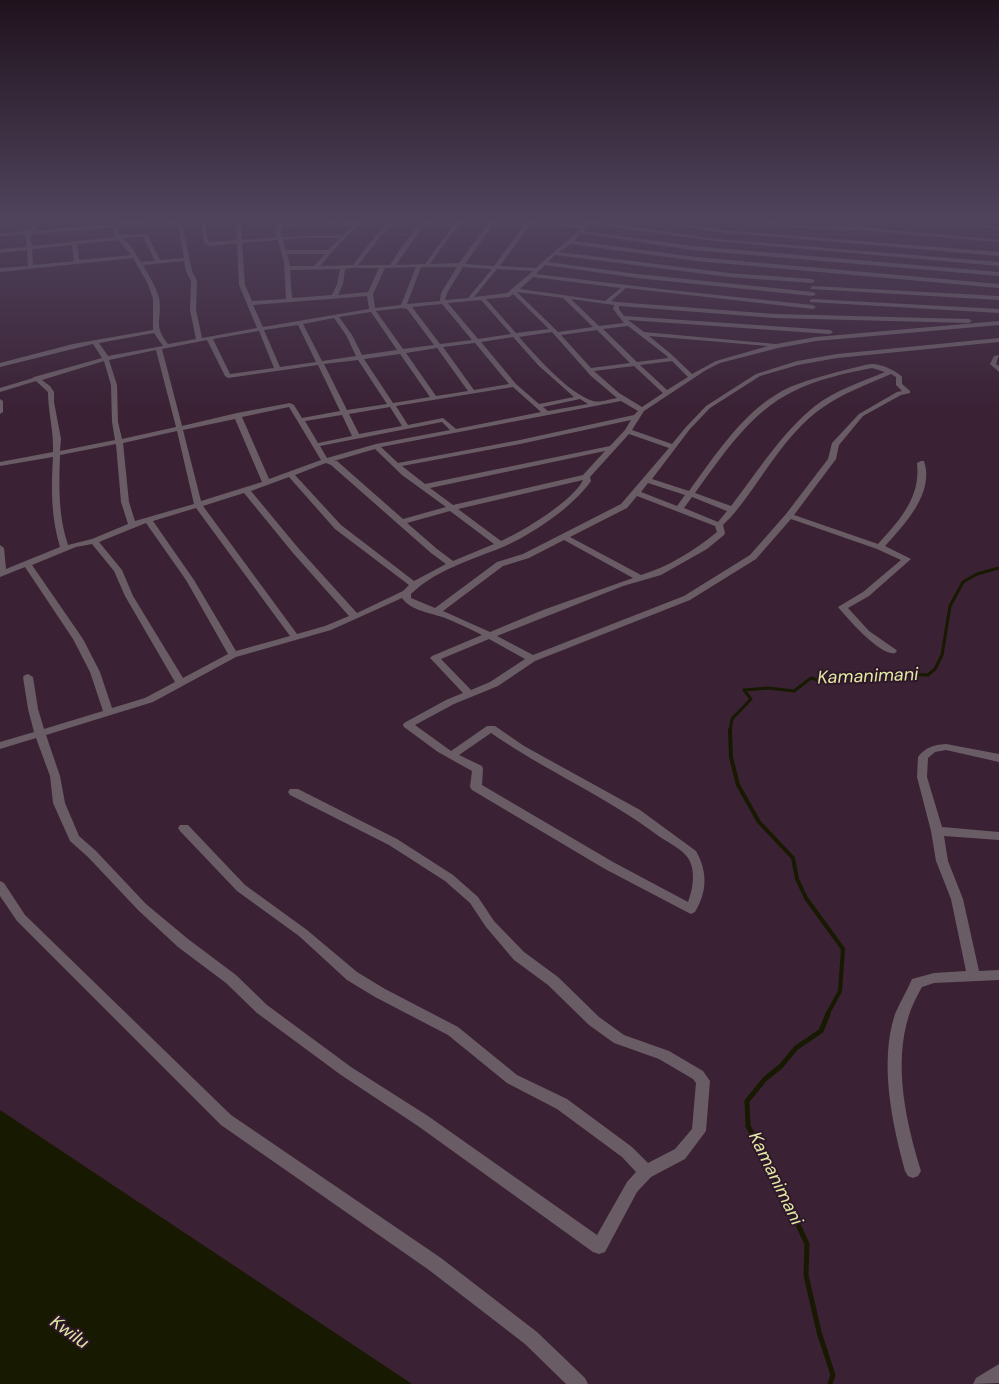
<!DOCTYPE html>
<style>
body{margin:0}
canvas{display:block;background:#3a2134}
</style>
<canvas width="999" height="1384"></canvas>
<script>
const ctx = document.querySelector('canvas').getContext('2d');
ctx.lineJoin = 'round';
function fill(path, color) { ctx.fillStyle = color; ctx.fill(path, 'evenodd'); }
function stroke(path, color, width, dash) { ctx.strokeStyle = color; ctx.lineWidth = width; ctx.lineCap = dash ? 'butt' : 'round'; ctx.setLineDash(dash || []); ctx.stroke(path); }
function drawText(font, color, halo, rows, align = 'center') {
  ctx.font = font + ' "DM Sans",sans-serif'; ctx.lineWidth = 4; ctx.setLineDash([]); ctx.textBaseline = 'middle'; ctx.strokeStyle = halo; ctx.fillStyle = color; for (const [text, x, y, turn = 0] of rows) {
    ctx.save(); ctx.translate(x, y); ctx.rotate((+turn || 0) * Math.PI / 180); ctx.textAlign = isNaN(turn) ? turn : align; if (halo) ctx.strokeText(text, 0, 0); ctx.fillText(text, 0, 0); ctx.restore();
  }
}
fill(new Path2D(`
 M0,1110L412,1384H0Z`), '#171900');
stroke(new Path2D(`
 M730,731L732,719L751,699L744,690L768,688L794,691L811,678L821,681L835,677L886,673L928,675L935,669L942,655L950,606L963,582L977,574L999,568`), '#171900', 3);
stroke(new Path2D(`
 M730,730L731,757L738,785L759,822L793,858L797,879L806,898L843,949L840,991L827,1015`), '#171900', 4);
stroke(new Path2D(`
 M828,1014L821,1031L796,1048L781,1066L765,1079L747,1101L748,1126L772,1169L807,1244L806,1275L819,1332L833,1375L830,1384`), '#171900', 5);
fill(new Path2D(`
 M0,217H2V218L0,219Z
 M36,217H40L35,231L116,224L120,220L122,221L121,223L158,220L159,217H163V220L166,222H182L192,271L197,281L196,310L202,338L257,328L239,285L237,243L210,246L204,243L200,217H204L208,241L211,242L237,240L236,219L238,218L240,219L242,240L277,237L275,217H279L280,224L357,222L362,217H367L339,244L320,266L353,265L377,234L396,217H401L381,236L358,265H390C400,251 418,217 436,217L430,222L455,224L463,217H467L466,220L490,222L494,217H499L495,222L525,224L530,217H535L532,222L583,225L591,217H596L593,221L716,239L999,262V266L716,241L590,224L583,231L692,246L999,272V276L692,250L581,233L574,241L696,257L999,284V288L696,261L571,244L559,252L729,273L812,279L815,281L812,283L729,277L555,255L548,262L637,274L813,292L816,294L813,296L637,278L545,265L536,274L660,289L813,305L816,307L813,309L626,288L611,301L617,302L775,314L969,319L972,321L969,323L775,318L619,306V309L624,316L830,330L833,332L830,334L628,320L644,332L776,344L816,337L999,321V325L816,341L778,348L720,363L706,370L644,411L632,430L672,444L686,427L706,406L756,374L797,361L837,354L999,338V342L837,358L798,365L760,376L710,408L690,429L652,479L689,491C717,453 746,407 790,387C810,379 832,373 853,368C859,367 866,364 872,364C881,364 897,371 902,377V384L910,391V393L901,395L863,416L839,445L836,459L794,515L878,544C900,520 921,497 917,463L921,461H924C935,493 904,525 885,546L911,559L869,596L848,608L869,631L895,649L897,651L895,653C880,656 848,619 838,607L863,592L901,560L877,549L791,519L756,559L690,600L535,661L498,686L454,704L415,725L451,751L487,726H495L524,746L640,810L696,851C708,872 707,892 695,912L691,914L687,912L605,869L472,790L470,787L472,771L438,752L404,727L403,725L404,723L446,700L463,693L432,660L430,658L432,656L482,635C470,629 458,623 445,618C432,613 411,611 402,598L331,630L236,657L153,702L46,735L60,776L65,803L79,836L96,851L146,904L188,939L236,975L267,1005L351,1067L428,1116L597,1235L627,1182L636,1172L622,1157L557,1109L507,1083L448,1035L375,997L347,980L299,936L237,891L180,831L178,828L180,825H188L245,885L307,930L357,972L385,989L458,1027L517,1075L567,1099L632,1147L648,1163L675,1149L692,1129L696,1083L693,1079L659,1059L614,1043L589,1025L548,985L514,960L486,927L470,903L445,881L389,845L290,795L288,792L290,789H298L397,839L453,875L478,897L494,921L524,952L558,977L599,1017L624,1035L669,1051L703,1071L710,1081L706,1131L685,1159L651,1177L637,1192L605,1252L599,1254L593,1252L418,1126L341,1075L257,1013L226,983L178,947L138,910L88,857L70,841L53,803L50,776L36,738L0,749V742L34,732L28,709L23,677L25,675L28,674L33,677L38,709L44,729L103,711L90,672L73,639L25,567L0,577V545L4,548L6,569L60,547C51,517 51,488 53,457L0,466V462L53,452C54,432 48,412 48,392L36,381L0,392V388L33,378L34,377L102,358L93,344L0,367V363L73,344L153,330V299L148,284L133,258L0,272V268L28,266L27,250L0,253V249L27,247L25,234L0,236V234L25,231L27,230L30,231ZM160,223L165,225H178L184,258L160,260L147,234L119,235L117,229L119,226ZM463,223L488,224L459,263L430,264L452,233ZM354,225L343,235L282,237L281,227ZM427,225L452,227L425,264L396,265L421,229ZM493,225L523,227L494,266L465,264ZM530,225L581,228C567,243 550,254 536,268L500,266ZM114,227L113,229L115,237L32,246L30,234ZM143,237L155,261L141,262L130,245L122,238ZM300,238H340L328,250H285L283,240ZM118,240L131,255L79,260L77,244ZM278,240L284,262L286,299L252,301L245,285L242,243ZM72,245L74,261L33,265L32,249ZM287,254H325L314,266H290ZM184,261L186,271L191,281L190,310L196,339L168,344C152,324 163,319 159,298C156,287 149,275 143,265ZM416,267L401,305L375,308L373,294L385,268ZM421,267H457L441,293L440,301L407,304ZM463,267L492,269L468,298L445,300L447,293ZM353,268H379L368,292L338,295L343,284L345,269ZM340,269L337,284L332,295L292,298L290,270ZM497,269L533,271L507,293L474,297ZM533,277L621,288L605,301L520,289ZM517,292L563,298L593,327L558,332ZM513,294L549,329L516,333L486,299L509,297ZM367,296L369,309L263,327L253,305ZM571,299L614,305L613,309L624,323L599,326ZM481,300L511,334L478,339L448,303ZM442,304L472,340L440,344L412,307ZM402,308L407,309L434,345L403,349L376,311ZM371,312L397,350L362,355L352,335L339,317ZM334,318L346,335L356,356L322,361L303,324ZM298,325L316,362L280,367L264,330ZM628,326L667,356L668,358L637,362L603,329ZM597,330L630,363L591,368L561,335ZM259,331L274,368L230,374L213,339ZM552,332L591,376L617,398C610,399 600,403 593,401C568,393 537,357 519,337ZM154,333L163,346L108,356L99,343ZM649,336L768,346L716,361L692,374L671,354ZM513,337L539,366L574,397L539,404L516,384L481,342ZM207,340L225,376L228,378L318,365L340,411L302,418L294,405L290,403L237,413L182,426L162,349ZM475,343L509,384L474,390L443,347ZM437,348L468,391L436,396L406,353ZM156,350L176,427L122,439L118,422L117,385L109,360ZM400,354L430,397L393,403L364,359ZM358,360L387,404L347,410L324,364ZM104,361L111,385L112,422L115,440L60,451L61,439L54,402V392L50,386L42,380ZM672,361L688,377L667,390L640,365ZM634,366L663,393L642,407L619,393L594,371ZM872,368L885,372C861,382 836,390 815,406C781,433 757,473 731,506L695,493C723,455 750,412 794,391C818,379 846,373 872,368ZM891,374L896,377V385L902,391L897,392L859,414L832,443L828,459L786,514L750,555L684,596L533,655L497,636L623,586L661,575L707,549L724,535L725,533L723,525C727,521 732,516 736,511C763,478 785,434 822,408C843,393 868,384 891,374ZM513,387L541,412L456,429L443,418L408,425L396,406ZM580,399L588,404L548,411L543,407ZM621,401L638,411L634,415L520,440L398,463L381,447ZM289,407L321,460L269,479L242,417ZM390,407L402,426L359,434L349,414ZM342,415L352,436L318,443L305,421ZM235,419L262,482L201,501L183,430ZM631,420L625,430L610,446L425,484L402,466L520,444ZM442,422L450,430L376,444L327,458L320,446ZM177,431L194,504L135,521L129,502L123,443ZM629,434L669,448L621,504L523,554L497,562L435,608L411,598V594C436,570 471,560 503,547C531,535 573,507 591,481L590,477ZM116,444L121,502L128,524L92,539L68,545C58,515 59,486 60,455ZM375,449L402,475L446,507L403,519L337,461H334ZM605,451L583,475L453,505L430,488ZM326,463L331,465L431,553L446,564L414,581L341,525L295,475ZM289,477L335,529L409,585L403,591L357,613L299,549L251,491ZM583,480C574,500 522,532 501,541L458,509ZM648,483L685,495L677,506L641,492ZM244,493L293,553L349,616L325,626L297,634L203,506ZM637,496L715,526L717,532C695,550 668,567 641,575L570,537L627,508ZM692,497L727,511L718,522L684,508ZM196,508L290,636L236,651L194,580L153,521ZM450,511L494,544L453,561L437,549L407,523ZM146,523L186,580L228,654L183,678L133,596L122,570L99,542ZM564,540L633,578L543,610L490,632L443,611L503,566L529,558ZM92,544L114,571L125,596L175,682L145,698L112,708L100,672L83,639L32,565L76,547ZM489,639L525,659L490,682L471,690L441,659ZM491,733C546,771 607,797 660,837C669,843 682,849 688,858C696,870 693,889 688,902L613,862L482,785L483,769L482,766L459,755Z
 M625,217H638L721,230L999,252V256L721,232Z
 M705,217H724L806,226L854,227L835,217H841L861,227L879,217H885L866,228L999,240V242L861,230L806,228Z
 M934,217H945L999,228V230Z
 M984,217L999,219V221L984,218Z
 M813,286L999,296V300L811,289L810,288Z
 M812,299L999,309V313L810,302V300Z
 M999,355L996,364L999,366V372L990,364L994,356Z
 M0,399L3,401V412L0,414Z
 M946,744L999,754V762L946,750L935,752L928,758L927,777L942,827L999,832V840L944,836L948,861L963,899L979,971L999,970V980L934,983L922,987C917,996 912,1005 909,1015C893,1065 906,1122 921,1171L918,1176L913,1178L908,1176L905,1171C892,1123 879,1063 895,1014C900,1002 907,991 912,979L934,973L966,971L951,899L936,861L931,831L917,777L918,757C926,747 933,745 946,744Z
 M0,881L4,883L25,915L231,1115L441,1258L537,1332L585,1378L588,1384H566L525,1344L429,1270L221,1125L17,921L0,896Z
 M999,1364V1383L973,1384L976,1378Z`), '#695c65');
const sky = ctx.createLinearGradient(0, 0, 0, 411);
sky.addColorStop(0, '#20121d');
sky.addColorStop(0.53, '#4f435c');
sky.addColorStop(1, '#4f435c00');
ctx.fillStyle = sky;
ctx.fillRect(0, 0, 999, 411);
drawText('italic 18px', '#e1e9a4', '#2f172a', [
 ["Kamanimani",868,677,-2],
 ["Kamanimani",775,1179,64],
 ["Kwilu",69,1333,36]
]);
</script>
